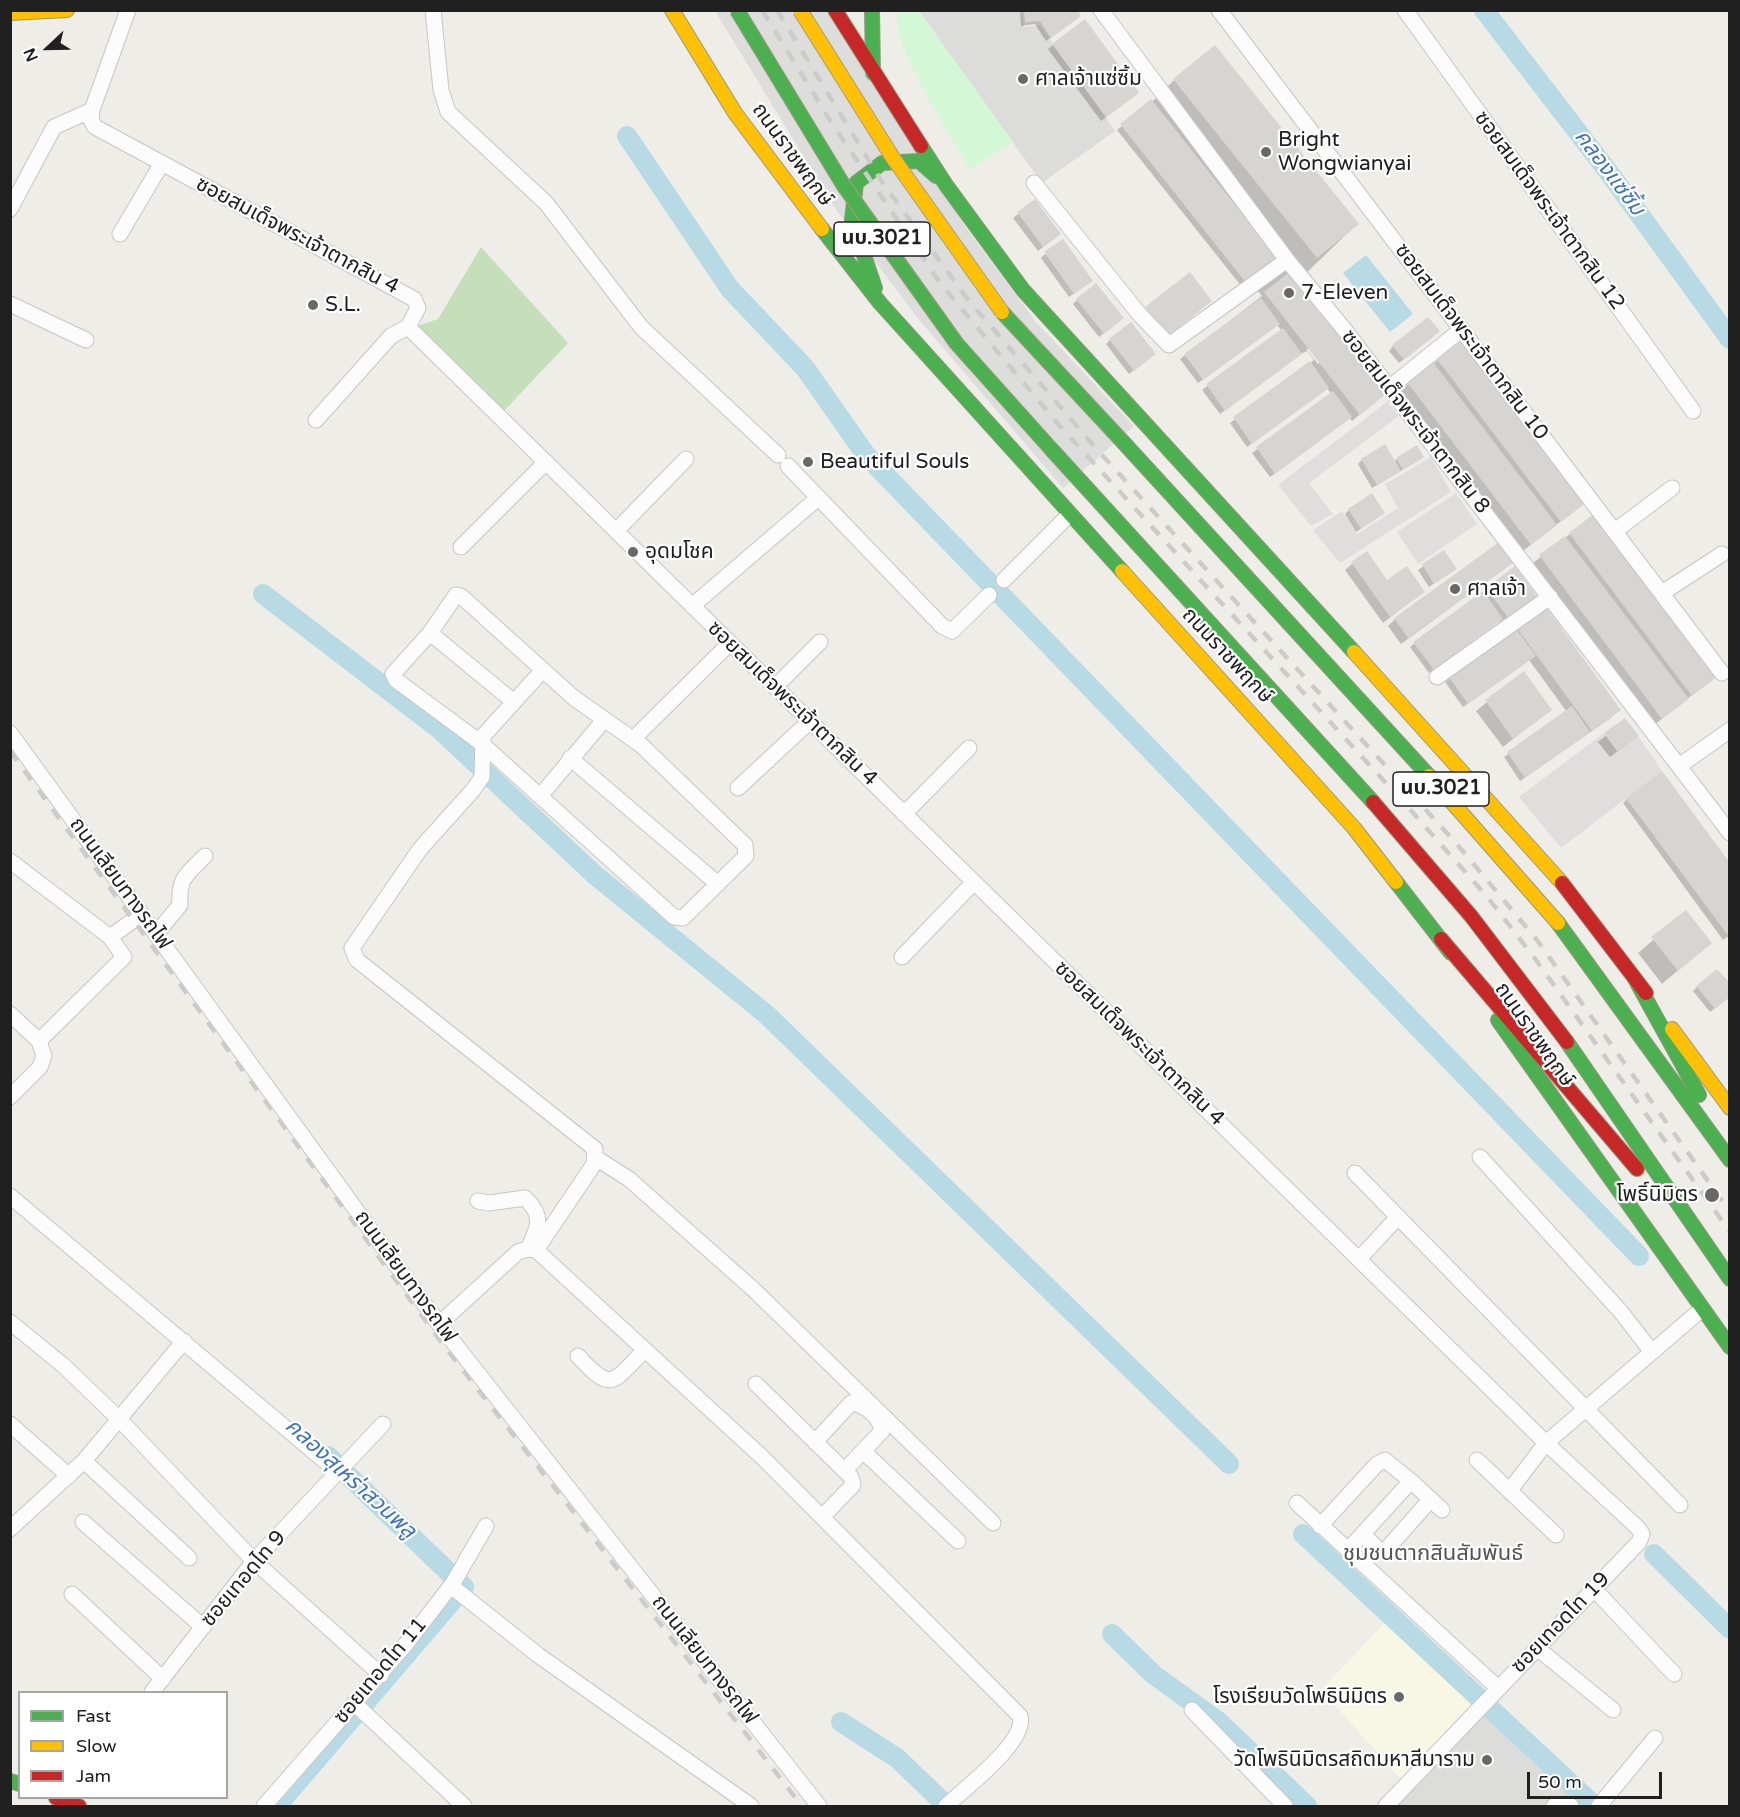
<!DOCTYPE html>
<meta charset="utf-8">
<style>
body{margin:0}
#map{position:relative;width:1740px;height:1817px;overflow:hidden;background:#eeede8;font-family:"Varela Round",sans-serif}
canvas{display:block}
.frame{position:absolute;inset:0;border:12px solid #202020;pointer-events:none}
.legend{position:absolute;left:18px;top:1691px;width:210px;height:108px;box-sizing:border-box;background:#fff;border:2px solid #a6a6a6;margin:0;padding:8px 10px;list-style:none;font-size:18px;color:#202020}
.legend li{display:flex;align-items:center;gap:12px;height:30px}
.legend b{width:30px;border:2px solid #a6a6a6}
.north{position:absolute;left:18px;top:18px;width:60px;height:60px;-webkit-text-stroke:4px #fff;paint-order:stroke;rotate:248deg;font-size:16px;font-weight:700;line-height:24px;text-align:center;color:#202020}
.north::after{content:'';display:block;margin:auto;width:21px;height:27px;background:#202020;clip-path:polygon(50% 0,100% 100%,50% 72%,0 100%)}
.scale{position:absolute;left:1527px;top:1772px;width:135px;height:27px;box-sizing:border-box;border:3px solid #202020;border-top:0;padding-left:8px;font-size:18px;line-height:21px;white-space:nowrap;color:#202020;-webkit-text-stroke:4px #fff;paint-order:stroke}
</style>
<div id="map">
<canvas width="1740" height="1817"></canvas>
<div class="frame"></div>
<ul class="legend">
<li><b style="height:8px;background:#4caf50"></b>Fast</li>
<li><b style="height:8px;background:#ffc107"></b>Slow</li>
<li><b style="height:8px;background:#c62828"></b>Jam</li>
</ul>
<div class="north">N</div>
<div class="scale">50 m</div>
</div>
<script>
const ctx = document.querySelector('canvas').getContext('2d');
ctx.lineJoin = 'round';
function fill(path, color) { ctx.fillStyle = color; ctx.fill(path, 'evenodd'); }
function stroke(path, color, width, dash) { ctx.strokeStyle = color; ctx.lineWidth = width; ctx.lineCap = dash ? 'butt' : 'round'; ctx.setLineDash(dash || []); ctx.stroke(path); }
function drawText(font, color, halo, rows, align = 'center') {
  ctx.font = font + ' "Varela Round","Noto Sans Thai",sans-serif'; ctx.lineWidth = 4.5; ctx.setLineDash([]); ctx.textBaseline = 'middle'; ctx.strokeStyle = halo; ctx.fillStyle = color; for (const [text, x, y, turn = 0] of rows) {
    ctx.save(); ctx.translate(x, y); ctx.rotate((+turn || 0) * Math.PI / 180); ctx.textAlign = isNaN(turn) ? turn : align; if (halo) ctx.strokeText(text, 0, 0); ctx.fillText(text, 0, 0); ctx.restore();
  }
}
fill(new Path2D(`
 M1390,1617L1478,1705L1404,1782L1321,1690Z`), '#f7f7e4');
fill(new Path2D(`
 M919,11H1022L1024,27L1040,25L1115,131L1042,183Z
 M1485,1713L1584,1806H1396Z`), '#dcdcda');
fill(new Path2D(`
 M481,247L568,343L504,411L417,326L438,319Z`), '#c6dfbb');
fill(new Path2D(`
 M898,11H919L1013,142L970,169C953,139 888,41 898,11Z`), '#d4f7d5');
fill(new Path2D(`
 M1387,402L1399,416L1309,483L1333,514L1311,526L1278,485Z
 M1431,457L1451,492L1340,563L1313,530L1342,511L1357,534L1398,508L1385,484Z
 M1456,493L1477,524L1418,564L1397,532Z
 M1604,733L1617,751L1638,736L1662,771L1561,848L1519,797Z`), '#dfdedc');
fill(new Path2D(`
 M1366,255L1413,314L1390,332L1343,273Z`), '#b8dae4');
fill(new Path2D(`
 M715,11H826L967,229L1036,322L1134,426L1063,488L920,321L837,211Z`), '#dddddb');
fill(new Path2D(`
 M1020,10H1075V20L1046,41L1035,24L1021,26Z
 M1084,21L1133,97L1101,121L1048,49Z
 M1174,80L1357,224L1297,282L1384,394L1352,421L1350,418L1270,477L1252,453L1331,394L1327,388L1247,447L1230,423L1314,360L1307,351L1300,354L1220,414L1202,390L1282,331L1277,325L1198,383L1180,359L1262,296L1250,281L1242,287L1117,130L1152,102ZM1306,349H1310L1321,362L1318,364Z
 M1035,201L1055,238L1038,251L1013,218Z
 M1045,254L1086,285L1069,297L1041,258Z
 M1077,300L1118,322L1099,337L1073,304Z
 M1434,336L1399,363L1389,351L1393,346Z
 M1110,340L1149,358L1129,374L1106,344Z
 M1438,360L1585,502L1523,551L1401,390Z
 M1397,459H1421L1372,488L1358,464L1362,460L1394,462Z
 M1349,510L1383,513L1356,532L1345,514Z
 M1570,534L1716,676L1654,725L1533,563Z
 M1444,552L1455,569L1429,587L1418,570Z
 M1514,561L1401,644L1388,626L1395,619Z
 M1352,564L1387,582L1423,592L1383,623L1345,570Z
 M1487,589L1537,598L1502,626L1499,621L1429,673L1410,647Z
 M1546,609L1612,717L1520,781L1504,757L1567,712L1529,660L1463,707L1445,682Z
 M1523,673L1550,710L1503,747L1476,711Z
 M1625,720L1637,736L1610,757L1598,742Z
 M1627,799L1730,935L1723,940L1623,803Z
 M1686,912L1710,943L1662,984L1638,953Z
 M1697,987L1730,996L1710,1012L1693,991Z`), '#0003');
stroke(new Path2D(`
 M1484,10L1610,174L1730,339
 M627,136L730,289L805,368L866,455L1639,1256
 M263,594L438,728L595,875L767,1015L1229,1464
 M1303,1534L1595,1806
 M1654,1554L1730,1629
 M1112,1634L1154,1675L1218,1721L1307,1806
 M841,1722L897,1758L947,1806
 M277,1806L464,1587L328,1456`), '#b8dae4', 20);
fill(new Path2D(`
 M1024,10H1077L1081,16L1051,38L1040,21L1025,22Z
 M1085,19L1139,93L1106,117L1052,44Z
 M1215,45L1359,224L1317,258L1173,79Z
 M1151,99L1278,259L1247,284L1120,124Z
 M1035,199L1061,234L1043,247L1017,212Z
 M1063,239L1093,281L1074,294L1044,252Z
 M1291,271L1386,394L1360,415L1264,292Z
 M1190,272L1212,301L1168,336L1145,307Z
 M1096,283L1124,318L1104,334L1076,299Z
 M1261,298L1280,324L1203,380L1184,354Z
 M1428,317L1440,331L1404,360L1392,345Z
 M1131,322L1156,354L1134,371L1109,339Z
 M1283,328L1302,354L1225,411L1206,384Z
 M1464,339L1587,502L1561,522L1437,359Z
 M1310,361L1329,388L1252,444L1233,417Z
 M1433,362L1557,525L1531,545L1407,382Z
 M1333,391L1352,417L1275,474L1256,447Z
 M1385,444L1401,471L1377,485L1361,459Z
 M1417,445L1424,457L1403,470L1396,458Z
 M1372,493L1385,513L1361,529L1348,509Z
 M1595,513L1718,676L1692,696L1569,533Z
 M1565,536L1689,699L1662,719L1539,555Z
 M1502,540L1516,561L1408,638L1394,618Z
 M1444,550L1457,569L1434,584L1422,564Z
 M1367,551L1387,580L1407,566L1425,592L1390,617L1351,562Z
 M1515,566L1539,599L1510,620L1486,588Z
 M1483,591L1503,619L1434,670L1413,642Z
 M1546,607L1621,710L1592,731L1517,628Z
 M1516,629L1536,656L1468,704L1449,677Z
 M1524,671L1552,710L1513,739L1485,700Z
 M1572,706L1590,732L1525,778L1507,752Z
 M1625,718L1639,736L1617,751L1604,733Z
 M1662,771L1730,863V938L1626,798Z
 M1686,910L1712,943L1678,971L1651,937Z
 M1717,969L1730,983V997L1715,1009L1696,986Z`), '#d7d5d1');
const street = new Path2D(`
 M128,10L92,110L91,120L95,127L414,299L418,308L408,327L1546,1443L1638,1528L1642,1534L1639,1542L1386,1806
 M433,10L441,90L448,112L546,203L641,327L778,455
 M1101,10L1287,260L1344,329L1730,833
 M1219,10L1722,673
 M1405,10L1693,411
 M1034,183L1140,315L1169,345L1287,260
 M10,209L54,127L92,110
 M120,234L162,163
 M10,304L86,340
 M1389,388L1462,329
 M316,420L391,336L408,327
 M788,466L942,626L952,631L989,595
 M616,531L686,459
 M1615,531L1672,488
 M461,547L546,462
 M1004,580L1070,514
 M1662,593L1722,554
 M456,595L461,596L574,698L641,745L745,845L746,856L683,918L674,917L481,743L396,680L393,674L430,633Z
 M692,606L818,498
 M430,633L514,702
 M1437,677L1550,597
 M775,687L820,642
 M10,733L439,1324L819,1806
 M633,739L730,643
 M570,758L718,884
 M1679,766L1730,730
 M738,788L810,721
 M541,795L604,720
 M904,814L969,748
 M10,861L110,937
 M156,934L180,905C178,878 187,874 205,856
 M902,957L974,882
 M10,1014L39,1041L44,1056L40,1067L10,1097
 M39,1041L124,957L110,937L142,914
 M1480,1157L1621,1312L1652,1352
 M596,1158L629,1179L753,1289L993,1523
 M1355,1173L1680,1505
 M10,1196L339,1473
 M478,1201L489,1203L525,1198C545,1217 538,1227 528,1249
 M536,1250L594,1164L595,1149L357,960L352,948L420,849L473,790L482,777L483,736L543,670
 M1359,1259L1397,1218
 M10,1322L64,1366L119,1419L254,1561L381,1675
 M439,1324L518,1252L528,1249L536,1250L762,1457L1020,1716C1028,1741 964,1789 946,1806
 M578,1356C613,1394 612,1382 645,1350
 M756,1384L851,1477L853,1485L822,1517
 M10,1424L69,1476
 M815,1442L851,1403C864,1404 880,1416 882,1431L845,1470
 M863,1451L958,1541
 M1477,1460L1556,1535
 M84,1461L189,1558
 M1411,1481L1442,1510
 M1510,1490L1546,1443L1702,1309
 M1297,1503L1498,1688
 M83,1522L203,1627
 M1320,1526L1377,1464L1385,1460L1411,1481L1348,1550
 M10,1529L84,1461L184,1341
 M1363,1535L1378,1549L1385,1551L1431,1499
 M451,1586L538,1655L751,1806
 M1594,1589L1674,1674
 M72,1594L163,1679
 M1537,1648L1613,1710
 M152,1692L254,1561L383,1424
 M355,1704L464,1806
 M1192,1710L1285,1806
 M264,1806L406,1644L453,1583L486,1526
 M1554,1806L1566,1804L1571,1806
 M1599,1806L1655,1738`);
const fast = new Path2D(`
 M872,10L873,73
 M921,146L946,185L1023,290L1354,652
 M822,229L880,303L1122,571
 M875,288L852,220L856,183L882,163L919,161L936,176
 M1123,442L1429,776
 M1052,450L1373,802
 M1396,882L1451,953
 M1558,923L1730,1160
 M1635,979L1699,1095
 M1498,1020L1730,1347
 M1567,1042L1730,1279
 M10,1781L20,1784`);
const slow = new Path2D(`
 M672,10L735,113L822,229
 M10,13L67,10
 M1122,571L1354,828L1396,882
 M1354,652L1562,883
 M1429,776L1558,923
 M1672,1029L1730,1108`);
const jam = new Path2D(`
 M835,10L921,146
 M1373,802L1471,916L1567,1042
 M1562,883L1646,993
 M1441,939L1637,1169
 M56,1798L79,1806`);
stroke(street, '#c7c6c4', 17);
stroke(fast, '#96997f', 16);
stroke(slow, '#96997f', 16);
stroke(jam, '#96997f', 16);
stroke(street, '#fcfcfc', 15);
stroke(fast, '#4caf50', 14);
stroke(slow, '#ffc107', 14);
stroke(jam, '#c62828', 14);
stroke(new Path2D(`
 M762,10L831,122L940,283L1058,424L1406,805L1489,899L1536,960L1730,1232
 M777,10L882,182L969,301L1101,454L1456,843L1537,940L1730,1212
 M10,751L441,1342L802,1806`), '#cbcbca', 4.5, [12, 12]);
const fastBridge = new Path2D(`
 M737,10L844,186L957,344L1052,450
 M1002,312L1123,442`);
const slowBridge = new Path2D(`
 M800,10L893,158L1002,312`);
stroke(fastBridge, '#a59c84', 16, []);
stroke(slowBridge, '#a59c84', 16, []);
stroke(fastBridge, '#4caf50', 14);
stroke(slowBridge, '#ffc107', 14);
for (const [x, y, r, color] of [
 [1023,79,6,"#686866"],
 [1266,152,6,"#686866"],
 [1289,293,6,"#686866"],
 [313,305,6,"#686866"],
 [808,462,6,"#686866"],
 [633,552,6,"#686866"],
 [1455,589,6,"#686866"],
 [1712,1195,8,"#686866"],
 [1399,1697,6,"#686866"],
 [1487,1760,6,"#686866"]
]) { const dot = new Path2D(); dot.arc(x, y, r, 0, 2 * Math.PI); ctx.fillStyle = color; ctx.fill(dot); stroke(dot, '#fff', 2); }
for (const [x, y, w] of [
 [882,239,96],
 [1441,789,96]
]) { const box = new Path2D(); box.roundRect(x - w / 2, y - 17, w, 34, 4.5); ctx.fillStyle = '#fff'; ctx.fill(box); stroke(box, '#202020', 1.5); }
drawText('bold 20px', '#202020', null, [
 ["นบ.3021",882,239],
 ["นบ.3021",1441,789]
]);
drawText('21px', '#202020', '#fff', [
 ["ศาลเจ้าแซ่ซิ้ม",1035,79],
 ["Bright",1278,140],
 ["Wongwianyai",1278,164],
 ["7-Eleven",1301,293],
 ["S.L.",325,305],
 ["Beautiful Souls",820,462],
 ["อุดมโชค",645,552],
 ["ศาลเจ้า",1467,589],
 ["โพธิ์นิมิตร",1698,1195,"right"],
 ["โรงเรียนวัดโพธินิมิตร",1387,1697,"right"],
 ["วัดโพธินิมิตรสถิตมหาสีมาราม",1475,1760,"right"]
], 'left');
drawText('21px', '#202020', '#fff', [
 ["ถนนราชพฤกษ์",792,155,54],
 ["ซอยสมเด็จพระเจ้าตากสิน 12",1549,211,54],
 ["ซอยสมเด็จพระเจ้าตากสิน 4",297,236,28],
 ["ซอยสมเด็จพระเจ้าตากสิน 10",1471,342,53],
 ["ซอยสมเด็จพระเจ้าตากสิน 8",1415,422,52],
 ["ถนนราชพฤกษ์",1227,656,47],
 ["ซอยสมเด็จพระเจ้าตากสิน 4",792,704,44],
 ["ถนนเลียบทางรถไฟ",120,884,54],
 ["ถนนราชพฤกษ์",1534,1035,55],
 ["ซอยสมเด็จพระเจ้าตากสิน 4",1139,1044,44],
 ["ถนนเลียบทางรถไฟ",405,1277,54],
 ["ซอยเทอดไท 9",244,1579,-50],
 ["ซอยเทอดไท 19",1561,1623,-46],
 ["ถนนเลียบทางรถไฟ",704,1660,52],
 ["ซอยเทอดไท 11",381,1671,-50]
]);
drawText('italic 22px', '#4075b2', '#fff', [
 ["คลองแซ่ซิ้ม",1609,173,53],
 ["คลองสุเหร่าสวนพลู",350,1479,42]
]);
drawText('22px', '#535353', '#fff', [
 ["ชุมชนตากสินสัมพันธ์",1433,1554]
]);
</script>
